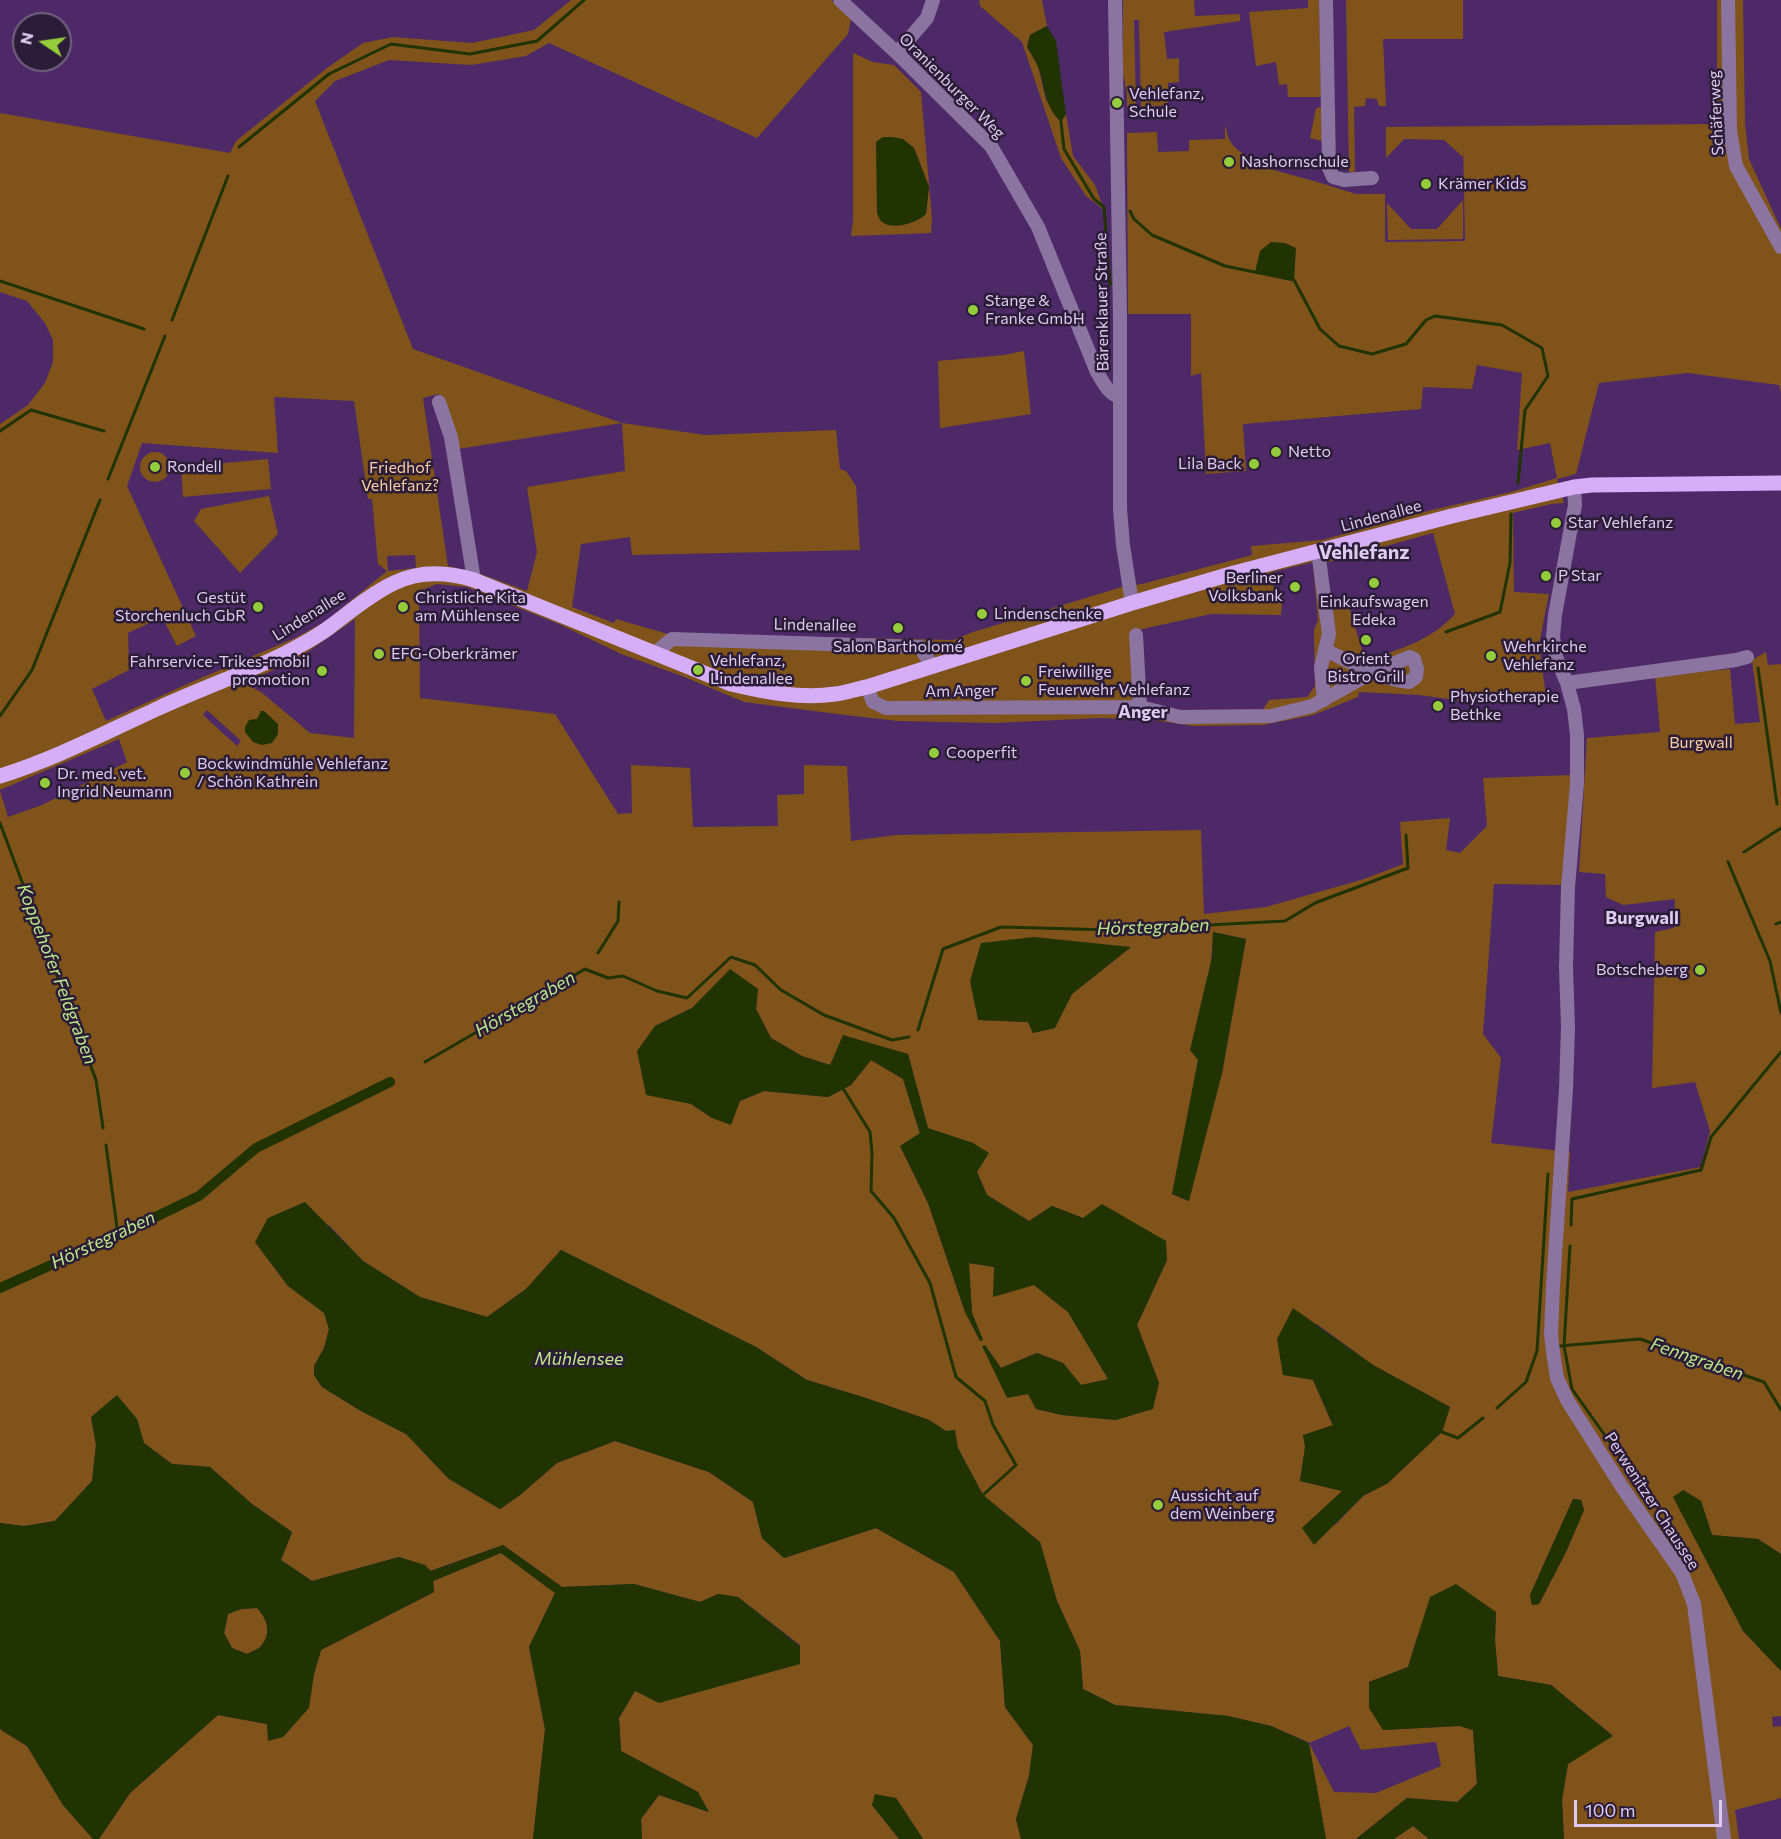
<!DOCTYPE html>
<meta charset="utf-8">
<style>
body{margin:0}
#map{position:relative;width:1781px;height:1839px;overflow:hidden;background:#4d2a67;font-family:Commissioner,sans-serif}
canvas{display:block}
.north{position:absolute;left:12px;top:12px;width:60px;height:60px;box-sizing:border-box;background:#2b1c37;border:2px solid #736281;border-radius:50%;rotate:283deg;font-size:16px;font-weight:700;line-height:24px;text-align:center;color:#deccf0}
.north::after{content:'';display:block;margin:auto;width:21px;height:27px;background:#95cc3b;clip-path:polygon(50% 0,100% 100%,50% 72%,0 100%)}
.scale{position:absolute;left:1574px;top:1800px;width:148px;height:27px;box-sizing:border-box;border:3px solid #deccf0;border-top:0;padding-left:8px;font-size:18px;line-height:21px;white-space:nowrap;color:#deccf0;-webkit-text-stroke:4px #2b1c37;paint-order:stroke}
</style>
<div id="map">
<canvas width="1781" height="1839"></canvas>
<div class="north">N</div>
<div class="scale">100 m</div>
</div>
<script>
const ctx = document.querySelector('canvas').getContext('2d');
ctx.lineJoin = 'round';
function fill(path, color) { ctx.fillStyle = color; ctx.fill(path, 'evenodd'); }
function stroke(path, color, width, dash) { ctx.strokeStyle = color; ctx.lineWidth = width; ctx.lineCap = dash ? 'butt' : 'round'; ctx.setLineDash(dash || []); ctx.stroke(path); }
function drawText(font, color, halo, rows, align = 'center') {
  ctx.font = font + ' Commissioner,sans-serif'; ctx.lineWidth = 5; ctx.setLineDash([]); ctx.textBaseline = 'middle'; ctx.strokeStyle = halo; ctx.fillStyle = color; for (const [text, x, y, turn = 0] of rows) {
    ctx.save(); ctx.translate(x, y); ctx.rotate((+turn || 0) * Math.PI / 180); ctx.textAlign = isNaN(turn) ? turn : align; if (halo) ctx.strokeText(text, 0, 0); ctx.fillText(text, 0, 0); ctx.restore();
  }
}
fill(new Path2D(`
 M571,0H831L851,19L848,34L757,138L549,43L526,56L471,65L389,60L335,81L315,101L413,349L622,423L705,435L836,430L840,469L846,471L856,486L860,550L632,555L630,537L581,544L572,607L614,623L616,619L668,634L953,640L973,632L1122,587L1142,584L1252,555L1251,546L1322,540L1428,511L1511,492L1557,478L1550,443L1517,450L1522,373L1477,365L1472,389L1423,387L1421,409L1243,424L1246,471L1206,474L1201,373L1191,376V314H1128L1127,133L1157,132L1158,152L1189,151V140L1225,139V127H1226C1228,142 1235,151 1249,156L1248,163L1314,181L1356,194H1385V242L1465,241L1463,139V157L1444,140L1404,139L1386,158V127L1717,124V0H1743L1745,124L1749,159L1781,229V393L1779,385L1688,373L1599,383L1576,474L1557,479L1564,503L1551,504L1513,513L1514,592L1549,594L1539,644L1546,696L1487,704L1419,695L1359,692L1358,697L1313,715L1263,725L1194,726L1153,720L1100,718L994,723L898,721L845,715L744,702L682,676L621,654L561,625L467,587L437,584L419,591L420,698L555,714L618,814L632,813L631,765L690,768L693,827L778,826L777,795L804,794V765L847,766L851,841L896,835L1201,830L1204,914L1266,907L1364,879L1403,864L1400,822L1450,818L1446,850L1460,853L1487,826L1483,778L1571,775L1563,885L1494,884L1483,1034L1501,1058L1491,1143L1570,1152L1568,1192L1701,1167L1710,1131L1695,1082L1652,1088L1655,932L1674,928L1675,899L1623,905L1606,897L1605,874L1579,872L1587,738L1660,732L1655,676L1730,669L1735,724L1760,722L1752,660L1766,652L1768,665L1781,664V1554L1758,1539L1712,1535L1701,1501L1683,1490L1743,1631L1781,1671V1716L1772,1717L1773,1727L1781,1726V1798L1735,1810L1739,1839H1564L1562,1800L1568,1764L1612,1735L1551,1685L1498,1676L1495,1640L1496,1612L1417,1637L1408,1667L1369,1682L1383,1730L1459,1726L1473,1730L1477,1784L1457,1802L1407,1798L1356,1839H1326L1308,1742L1271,1726L1228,1716L1115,1705L1083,1689L1080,1651L1057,1601L1040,1542L983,1495L958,1448L946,1431L929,1420L866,1398L807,1380L756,1347L561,1250L526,1289L487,1317L420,1297L363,1261L329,1225L255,1242L288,1286L324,1312L329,1329L324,1348L314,1366V1375L322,1387L361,1411L406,1434L449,1479L500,1509L520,1495L557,1463L615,1441L709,1472L753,1502L762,1538L784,1558L876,1528L954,1572L1000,1641L1005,1707L1033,1745L1029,1776L1016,1819L1021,1839H923L896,1798L872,1805L899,1839H642L641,1819L659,1795L708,1812L698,1792L621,1751L619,1718L635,1691L800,1664V1645L738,1597L718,1594L700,1602L634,1584L562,1587L503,1545L430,1571L399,1557L312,1581L281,1560L292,1532L252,1504L210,1467L172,1464L144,1443L137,1419L91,1417L96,1445L92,1481L55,1521L24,1526L0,1523V791L8,817L42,805L127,762L119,739L0,790V424L28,405L45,383L53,362V340L45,323L27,301L0,292V113L230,153L236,141L327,68L363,43L393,37L472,43L534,30ZM439,394L458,449L622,423L625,471L527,487L537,552L527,591L478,573L448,566L423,398ZM274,397L354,401L368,499H372L378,564L387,571L326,621L295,638L194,681L106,721L92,689L129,670L128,633L162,617L177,646L196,636L127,486L142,443L278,453ZM1433,533L1455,614C1430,641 1399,650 1365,660L1349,607L1332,610L1325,563ZM415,555L416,568L388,571L387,556ZM1313,562L1318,620L1314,630L1315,686L1307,697L1269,700L1261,713H1183L1136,701L1133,631L1211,614L1281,615L1283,592L1274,593L1272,572ZM355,619L354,738L310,733L261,692L244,683L296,660ZM207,710L241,741L237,746L203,715ZM1213,932L1246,939L1222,1073L1188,1201L1172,1194C1189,1108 1209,1021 1213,932ZM1131,947L1072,994L1054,1028L1033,1033L1028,1022L978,1020ZM730,970L758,989L756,1009L771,1038L802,1056L830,1065L908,1054L928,1129L973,1143L977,1172L987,1195L1029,1221L1052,1206L1083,1218L1167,1260L1137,1325L1159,1383L1116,1420L1062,1415L1036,1409L1028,1394L1007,1397L985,1345L1001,1368L1037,1353L1063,1363L1081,1385L1109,1380L1068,1312L1034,1285L995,1267L968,1263L972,1313L983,1340L965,1312L928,1203L900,1146L920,1134L903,1079L871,1060L851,1085L828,1097L764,1091L740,1101L712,1118L691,1104L655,1026L692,1008ZM1317,1324L1373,1365L1450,1407L1442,1432L1388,1483L1363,1496L1335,1525L1302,1528L1343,1491L1300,1481L1305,1447L1333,1426L1313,1380ZM1573,1499L1581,1500L1584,1510L1566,1552L1539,1604L1532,1605L1530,1595ZM1349,1726L1361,1750L1436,1742L1441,1766L1376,1793L1334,1792L1309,1743Z
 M979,0H1042L1047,26L1030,35L1027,47L1038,66L1046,100L1061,122L1066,114L1073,156L1095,185L1104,210L1086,196L1061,158L1022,42L980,6Z
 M1123,0H1194L1195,16L1240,14V21L1164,32L1167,59L1179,58V82L1168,83V105L1141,107L1139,20H1134L1136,107H1127V94L1123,73Z
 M1308,0H1319L1321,97H1288L1287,84L1279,85L1276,62L1256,66L1249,12L1308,8Z
 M1346,0H1463V39H1383L1386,106H1379L1377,99L1366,98L1365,106L1354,107L1355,172H1349Z
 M853,53L873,62L894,65L921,92L932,218L931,233L851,236L853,221ZM914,148L929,187L926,214C916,223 905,224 891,225Z
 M1321,107L1322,141L1310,138L1316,108Z
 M1463,200V239L1388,240L1387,203L1411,229H1437Z
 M1024,351L1031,414L940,428L938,361L1004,355Z
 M140 467a15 15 0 1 1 30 0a15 15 0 1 1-30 0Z
 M268,459L271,489L183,497L181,467Z
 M269,496L278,534L240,573L194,521L201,509Z
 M501,1553L555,1593L529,1647L545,1729L533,1839H99L130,1793L218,1715L267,1724L314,1674L321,1650L434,1592L433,1581Z
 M257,1608C268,1619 272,1635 260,1647C257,1650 250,1652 247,1654L232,1648L224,1633L228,1614L241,1609Z
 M0,1727L1,1730L27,1746L63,1805L93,1839H0Z
 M1413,1826L1429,1839H1394Z`), '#7f531a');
fill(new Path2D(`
 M1047,26L1056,41L1066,114L1061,122C1045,107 1045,89 1039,69C1036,61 1031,54 1027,47L1030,35Z
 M883,137H893L903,139L914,148L929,187L926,214C917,222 893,232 881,221C879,219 878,215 877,213L876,142Z
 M1271,242L1285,243L1296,248L1294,280L1255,272L1260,251Z
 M261,711H264L278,724V734L272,743L262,745L253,742L245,732V727L249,720L257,719Z
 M1213,932L1246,939L1222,1073L1189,1201L1172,1194L1198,1060L1190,1050L1212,957Z
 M1034,937L1131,947L1072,994L1055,1028L1033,1033L1028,1022L978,1020L970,981L981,943Z
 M730,969L758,989L756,1009L771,1038L802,1056L830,1065L843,1035L908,1054L928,1128L973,1143L989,1153L977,1172L987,1195L1029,1221L1052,1206L1083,1218L1102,1204L1166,1241L1167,1260L1137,1325L1159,1383L1153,1409L1116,1420L1062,1415L1036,1409L1028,1394L1007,1398L982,1346L985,1345L1001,1368L1037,1353L1063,1363L1081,1385L1108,1379L1068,1312L1034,1285L993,1297L994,1267L969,1263L972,1313L983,1340L980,1341L965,1312L928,1203L900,1146L920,1133L903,1079L871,1060L851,1085L828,1097L764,1091L740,1101L731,1125L712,1118L691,1104L646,1095L637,1051L655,1026L692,1008Z
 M305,1202L363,1261L420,1297L487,1317L526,1289L561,1250L756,1347L807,1380L866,1398L929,1420L946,1431L955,1430L958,1448L983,1495L1040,1542L1057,1601L1080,1651L1083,1689L1115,1705L1228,1716L1271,1726L1309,1743L1326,1839H1021L1016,1819L1029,1776L1033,1745L1005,1707L1000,1641L954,1572L876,1528L784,1558L762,1538L753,1502L709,1472L615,1441L557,1463L520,1495L500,1509L449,1479L406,1434L361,1411L322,1387L314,1375V1366L324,1348L329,1329L324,1313L288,1286L255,1242L268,1218Z
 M1293,1308L1373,1365L1450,1407L1442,1432L1388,1483L1363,1496L1314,1545L1302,1528L1342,1491L1300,1481L1305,1447L1303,1435L1333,1425L1313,1380L1283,1375L1277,1339Z
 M117,1395L137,1419L144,1443L172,1464L210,1467L252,1504L292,1532L281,1560L312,1581L399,1557L425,1565L431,1571L503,1545L562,1587L634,1584L700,1602L718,1594L738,1597L800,1646V1664L659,1703L635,1691L619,1718L621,1751L698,1792L709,1812L659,1795L641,1819L642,1839H533L545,1729L529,1647L555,1593L501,1553L433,1581L434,1592L321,1650L314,1674L309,1708L283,1737L268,1741L267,1724L218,1715L130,1793L99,1839H93L63,1805L27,1746L1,1730L0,1727V1523L24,1526L55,1521L92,1481L96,1445L91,1417ZM257,1608C268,1619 272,1635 260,1647C257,1650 250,1652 247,1654L232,1648L224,1633L228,1614L241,1609Z
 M1683,1490L1701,1501L1712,1535L1758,1539L1781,1554V1671L1743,1631L1673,1497Z
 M1573,1499L1581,1500L1584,1510L1566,1552L1539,1604L1532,1605L1530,1595Z
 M1456,1584L1496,1612L1495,1640L1498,1676L1551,1685L1613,1736L1568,1764L1562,1800L1564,1839H1429L1413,1826L1394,1839H1356L1407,1798L1457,1802L1477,1784L1473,1730L1459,1726L1383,1730L1369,1708V1682L1408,1667L1430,1597Z
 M875,1794L896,1798L923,1839H899L872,1805Z`), '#203300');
stroke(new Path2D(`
 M1061,122L1064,149L1094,199L1104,207L1110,285
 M239,147L329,74L391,44L470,54L537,41L584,0
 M1130,211L1134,219L1152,235L1225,266L1294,280L1320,329L1339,346L1372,354L1406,344L1426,320L1435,316L1502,325L1542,348L1548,376L1525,410L1518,483
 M0,281L144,329
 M172,320L228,176
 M0,431L31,410L104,431
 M108,479L165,336
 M1446,632L1500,612L1510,563L1511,514
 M1758,668L1777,804
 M0,716L32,670L100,500
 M0,823L96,1080L103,1128
 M1744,852L1781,828
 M1728,862L1770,961L1781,1013
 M1776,924L1781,922
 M598,953L618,921L619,902
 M918,1030L943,949L1001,927L1113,930L1285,921L1315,903L1408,868L1406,835
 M425,1062L585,969L608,978L623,976L657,991L687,998L731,957L755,965L781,990L824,1015L892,1040L909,1037
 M844,1090L870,1132L872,1153L871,1191L894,1218L930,1283L956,1377L985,1401L993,1425L1016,1465L983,1495
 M106,1145L118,1235
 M1571,1225L1572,1199L1701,1170L1711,1137L1781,1052
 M1570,1246L1564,1346L1572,1389L1628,1468
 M1560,1346L1640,1339L1764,1382L1781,1410
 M1497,1408L1526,1382L1537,1351L1548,1174
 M1442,1432L1458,1438L1483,1418`), '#203300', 3);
stroke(new Path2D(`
 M0,1288L118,1235L199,1196L256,1148L390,1082`), '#203300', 10);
stroke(new Path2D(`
 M840,0L897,53L991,146L1038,227L1097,372C1103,382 1108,394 1120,397
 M1115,0L1120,317V509L1123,545L1132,603
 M1326,0L1329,168L1333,177L1344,180L1372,178
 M1728,0L1730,131L1736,166L1781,247
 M897,53L927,18L933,0
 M439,402L451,437L474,580
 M1574,487L1575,505L1555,615L1553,637L1556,657L1567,683L1574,709L1577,735V784L1568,887L1566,967L1568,1027L1566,1089L1553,1286L1551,1335L1554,1359L1557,1378L1567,1400L1622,1487L1682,1573L1694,1604L1724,1839
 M1318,551L1329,634L1321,667L1324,700
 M1136,635L1140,707
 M655,653L672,639L920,647L933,667
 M1567,683L1736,660L1747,657
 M867,687L873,702L886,708L1140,707L1180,717L1271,716L1312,706L1373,672L1410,657L1414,659L1417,669L1416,677L1409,682C1380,679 1351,662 1325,650`), '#8c74a1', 14);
stroke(new Path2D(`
 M0,776C55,759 106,732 159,708C200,689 243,674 284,654C299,646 317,637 331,626C351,611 371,594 394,583C419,571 448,572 474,580L731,684C765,692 800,699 835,694C845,693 856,689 867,687L1132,603L1234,573L1452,516L1574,487L1592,485L1781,483`), '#d5aef7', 15);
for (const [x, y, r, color] of [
 [1117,103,6,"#95cc3b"],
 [1229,162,6,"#95cc3b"],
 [1426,184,6,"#95cc3b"],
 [973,310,6,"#95cc3b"],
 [1276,452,6,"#95cc3b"],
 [1254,464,6,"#95cc3b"],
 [155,467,6,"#95cc3b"],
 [1556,523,6,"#95cc3b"],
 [1546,576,6,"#95cc3b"],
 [1374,583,6,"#95cc3b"],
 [1295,587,6,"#95cc3b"],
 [258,607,6,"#95cc3b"],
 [403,607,6,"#95cc3b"],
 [982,614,6,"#95cc3b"],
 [898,628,6,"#95cc3b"],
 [1366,640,6,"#95cc3b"],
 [379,654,6,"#95cc3b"],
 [1491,656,6,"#95cc3b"],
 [698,670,6,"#95cc3b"],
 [322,671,6,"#95cc3b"],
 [1026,681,6,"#95cc3b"],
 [1438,706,6,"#95cc3b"],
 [934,753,6,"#95cc3b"],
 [185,773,6,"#95cc3b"],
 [45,783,6,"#95cc3b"],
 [1700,970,6,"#95cc3b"],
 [1158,1505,6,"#95cc3b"]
]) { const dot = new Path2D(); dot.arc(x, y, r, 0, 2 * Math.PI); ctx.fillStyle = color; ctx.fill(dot); stroke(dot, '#2b1c37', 2); }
drawText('16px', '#deccf0', '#2b1c37', [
 ["Oranienburger Weg",952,86,45],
 ["Schäferweg",1716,113,-93],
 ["Bärenklauer Straße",1102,302,-91],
 ["Lindenallee",1381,516,-15],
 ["Lindenallee",309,615,-32],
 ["Lindenallee",815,625,1],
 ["Am Anger",961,691,-1],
 ["Perwenitzer Chaussee",1652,1501,57]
]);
drawText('16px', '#deccf0', '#2b1c37', [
 ["Vehlefanz,",1129,94],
 ["Schule",1129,112],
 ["Nashornschule",1241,162],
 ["Krämer Kids",1438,184],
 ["Stange &",985,301],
 ["Franke GmbH",985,319],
 ["Netto",1288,452],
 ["Lila Back",1242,464,"right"],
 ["Rondell",167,467],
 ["Star Vehlefanz",1568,523],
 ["P Star",1558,576],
 ["Berliner",1283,578,"right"],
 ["Volksbank",1283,596,"right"],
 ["Gestüt",246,598,"right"],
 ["Storchenluch GbR",246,616,"right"],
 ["Christliche Kita",415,598],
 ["am Mühlensee",415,616],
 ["Einkaufswagen",1374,602,"center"],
 ["Edeka",1374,620,"center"],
 ["Lindenschenke",994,614],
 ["Salon Bartholomé",898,647,"center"],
 ["Wehrkirche",1503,647],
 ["Vehlefanz",1503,665],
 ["EFG-Oberkrämer",391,654],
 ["Orient",1366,659,"center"],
 ["Bistro Grill",1366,677,"center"],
 ["Vehlefanz,",710,661],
 ["Lindenallee",710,679],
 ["Fahrservice-Trikes-mobil",310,662,"right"],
 ["promotion",310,680,"right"],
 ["Freiwillige",1038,672],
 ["Feuerwehr Vehlefanz",1038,690],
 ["Physiotherapie",1450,697],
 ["Bethke",1450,715],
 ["Cooperfit",946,753],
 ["Bockwindmühle Vehlefanz",197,764],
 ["/ Schön Kathrein",197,782],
 ["Dr. med. vet.",57,774],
 ["Ingrid Neumann",57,792],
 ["Botscheberg",1688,970,"right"],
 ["Aussicht auf",1170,1496],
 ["dem Weinberg",1170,1514]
], 'left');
drawText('16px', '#f9cea0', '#2b1c37', [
 ["Friedhof",400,468],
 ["Vehlefanz?",400,486],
 ["Burgwall",1701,743]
]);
drawText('bold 18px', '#deccf0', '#2b1c37', [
 ["Anger",1143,712],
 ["Burgwall",1642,918]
]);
drawText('italic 18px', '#bde789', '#2b1c37', [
 ["Hörstegraben",1153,927,-2],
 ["Koppehofer Feldgraben",57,974,69],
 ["Hörstegraben",525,1004,-30],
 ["Hörstegraben",103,1240,-25],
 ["Mühlensee",579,1359],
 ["Fenngraben",1697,1359,19]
]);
drawText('bold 20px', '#deccf0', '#2b1c37', [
 ["Vehlefanz",1364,552]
]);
</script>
